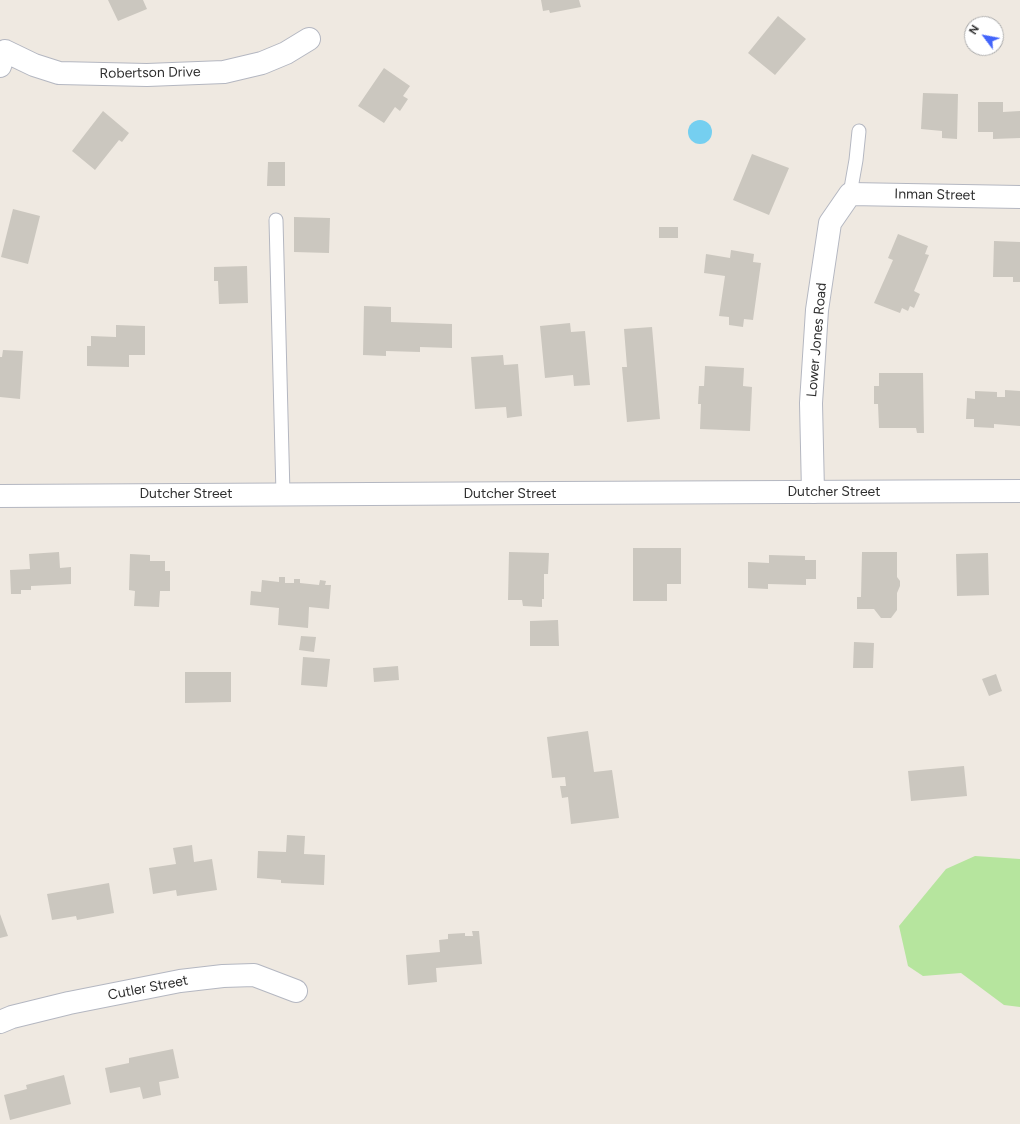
<!DOCTYPE html>
<style>
body{margin:0}
#map{position:relative;width:1020px;height:1124px;overflow:hidden;background:#efe9e1;font-family:Figtree,sans-serif}
canvas{display:block}
.north{position:absolute;left:964px;top:16px;width:40px;height:40px;box-sizing:border-box;background:#fff;border:1px solid #ababab;border-radius:50%;rotate:302deg;font-size:11px;font-weight:700;line-height:16px;text-align:center;color:#2e2e2e}
.north::after{content:'';display:block;margin:auto;width:14px;height:18px;background:#4264fb;clip-path:polygon(50% 0,100% 100%,50% 72%,0 100%)}
</style>
<div id="map">
<canvas width="1020" height="1124"></canvas>
<div class="north">N</div>
</div>
<script>
const ctx = document.querySelector('canvas').getContext('2d');
ctx.lineJoin = 'round';
function fill(path, color) { ctx.fillStyle = color; ctx.fill(path, 'evenodd'); }
function stroke(path, color, width, dash) { ctx.strokeStyle = color; ctx.lineWidth = width; ctx.lineCap = dash ? 'butt' : 'round'; ctx.setLineDash(dash || []); ctx.stroke(path); }
function drawText(font, color, halo, rows, align = 'center') {
  ctx.font = font + ' Figtree,sans-serif'; ctx.lineWidth = 3; ctx.setLineDash([]); ctx.textBaseline = 'middle'; ctx.strokeStyle = halo; ctx.fillStyle = color; for (const [text, x, y, turn = 0] of rows) {
    ctx.save(); ctx.translate(x, y); ctx.rotate((+turn || 0) * Math.PI / 180); ctx.textAlign = isNaN(turn) ? turn : align; if (halo) ctx.strokeText(text, 0, 0); ctx.fillText(text, 0, 0); ctx.restore();
  }
}
fill(new Path2D(`
 M975,856L1020,859V1007L1004,1005L961,973L923,976L908,966L899,926L946,869Z`), '#b6e59e');
fill(new Path2D(`
 M688 132a12 12 0 1 1 24 0a12 12 0 1 1-24 0Z`), '#75cff0');
fill(new Path2D(`
 M108,0H143L147,9L118,21Z
 M541,0H579L581,7L550,13L549,10L543,11Z
 M778,16L806,39L775,75L748,53Z
 M384,68L410,86L403,96L408,99L400,111L395,107L384,123L358,106Z
 M923,93L958,94L957,139L942,138V131L921,129Z
 M978,102H1003V112L1020,111V138L993,139V132H978Z
 M103,111L129,133L122,142L119,140L95,170L72,151Z
 M752,154L789,168L769,215L733,200Z
 M268,162H285V186H267Z
 M13,209L40,216L28,264L1,257Z
 M294,217L330,218L329,253L294,252Z
 M659,227H678V238H659Z
 M898,234L928,246L925,254L929,255L914,291L920,294L914,308L910,306L908,311L902,308L900,313L874,303L893,260L888,258Z
 M994,241L1020,242V282H1013V277H993Z
 M731,250L754,254L753,262L761,263L753,320L744,319L743,327L729,325V317L719,316L725,276L704,273L706,254L730,258Z
 M247,266L248,303L219,304L218,281H214V267Z
 M364,306L391,307V322L452,324V348L420,347V352L386,351V356L363,355Z
 M570,323L571,332L585,331L590,385L574,386L573,375L545,378L540,326Z
 M116,325L145,326V355H129V367L87,366V346H91V336L116,337Z
 M652,327L660,419L627,422L622,367H627L624,329Z
 M3,350L23,351L20,399L0,397V357H2Z
 M503,355L504,365L518,364L522,416L507,418L506,407L475,409L471,357Z
 M705,366L744,368L743,386L752,387L750,431L700,429L701,404H698L699,386H704Z
 M879,373H923L924,433H917L916,428H879L878,404H874V386H879Z
 M1005,390L1020,391V426L994,424V428L974,427V419H966L967,398L975,399V391L997,392V397H1005Z
 M633,548H681V584H667V601H633Z
 M59,552L60,568L71,567V584L31,586V590H21V594H11L10,570L30,569L29,554Z
 M509,552L549,553L548,574H544V599H542V607L523,606L522,600H508Z
 M862,552H897V577L900,581V586L897,593V610L891,618H881L874,609H857V597H861Z
 M988,553L989,595L957,596L956,554Z
 M130,554L150,555V561H165V571H170V591H160L159,607L134,606L135,591L129,590Z
 M769,555L805,556V560H816V579H806V585L768,584V589L748,588V562L769,563Z
 M279,577H285V583H294V579H300V583L319,585L320,580L326,581L325,585H331L329,609L309,607L308,628L278,625L279,608L250,605L251,591L261,592L262,580L279,582Z
 M558,620L559,646H530V621Z
 M301,636L316,637L314,652L299,650Z
 M854,642L874,643L873,668H853Z
 M303,657L330,659L327,687L301,685Z
 M398,666L399,680L374,682L373,668Z
 M185,672H231V702L185,703Z
 M996,674L1002,691L989,696L982,679Z
 M588,731L594,772L612,770L619,818L571,824L568,797L562,798L560,786H566L565,777L552,778L547,737Z
 M964,766L967,796L911,801L908,771Z
 M287,835L305,836L304,854L325,855L324,885L281,883V880L257,878L258,851L286,852Z
 M192,845L194,862L212,859L217,890L177,896L176,890L153,894L149,868L176,864L173,848Z
 M109,883L114,913L77,920L76,916L52,920L47,894Z
 M0,914L8,936L0,938Z
 M472,931H479L482,964L436,968L437,982L408,985L406,955L440,952L439,940L448,939V934L465,933V936H473Z
 M173,1049L179,1078L159,1082L161,1095L143,1099L140,1087L110,1093L105,1068L129,1063V1058Z
 M64,1075L71,1104L10,1120L4,1095L27,1089L26,1085Z`), '#cbc7bf');
const service = new Path2D(`
 M850,194L856,160L859,131
 M276,220L283,494`);
const minor = new Path2D(`
 M0,66L5,51L34,65L59,73L147,75L224,72L262,63L286,53L309,39
 M813,492L811,403L817,310L830,223L850,194L1020,197
 M0,1022L12,1017L69,1003L180,981L223,976L254,975L296,991`);
const tertiary = new Path2D(`
 M0,496C340,492 680,494 1020,491`);
stroke(service, '#b4b7c1', 15);
stroke(minor, '#b4b7c1', 24);
stroke(tertiary, '#b4b7c1', 24);
stroke(service, '#fff', 13);
stroke(minor, '#fff', 22);
stroke(tertiary, '#fff', 22);
drawText('14px', '#2e2e2e', '#fff', [
 ["Robertson Drive",150,73,-1],
 ["Inman Street",935,195,1],
 ["Lower Jones Road",817,340,-85],
 ["Dutcher Street",834,492],
 ["Dutcher Street",186,494],
 ["Dutcher Street",510,494],
 ["Cutler Street",148,988,-11]
]);
</script>
